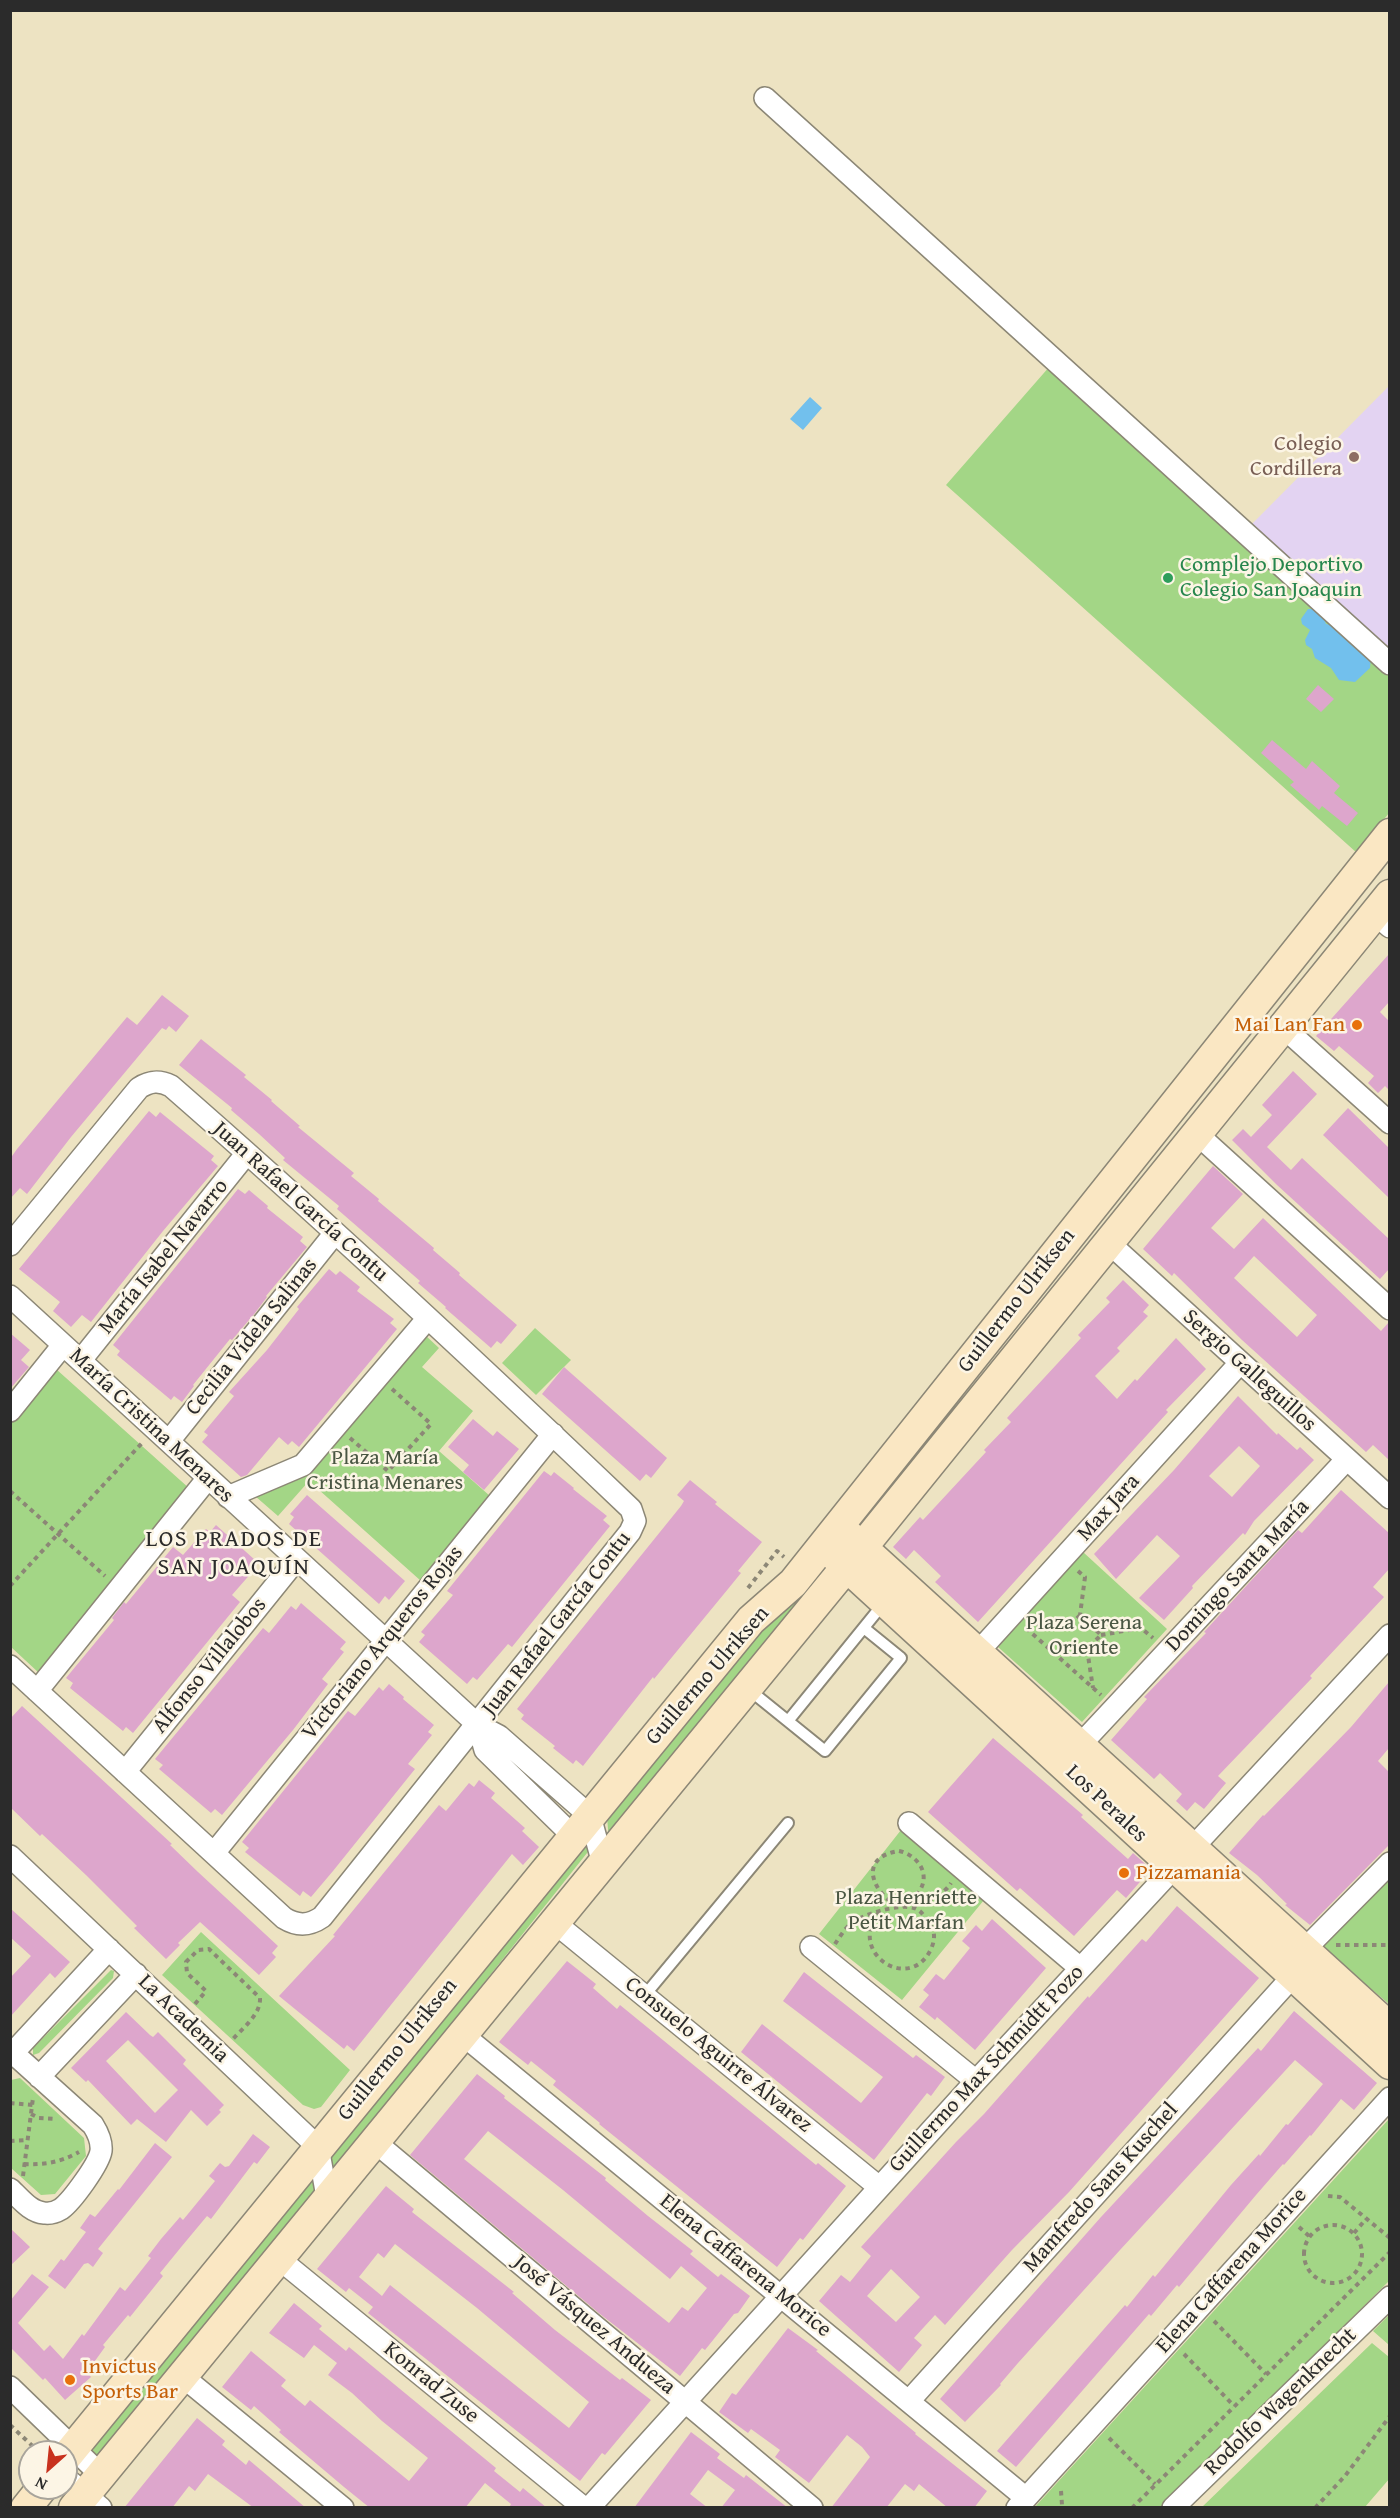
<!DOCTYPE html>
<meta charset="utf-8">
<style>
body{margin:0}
#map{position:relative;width:1400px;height:2518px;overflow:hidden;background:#ede3c2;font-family:"Gentium Book Plus",serif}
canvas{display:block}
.frame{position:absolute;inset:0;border:12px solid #2b2b2b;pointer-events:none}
.north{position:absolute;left:18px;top:2440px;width:60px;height:60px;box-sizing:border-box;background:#fcf5e5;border:2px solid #a8a49b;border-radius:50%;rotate:207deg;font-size:16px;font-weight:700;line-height:24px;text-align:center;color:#2b2b2b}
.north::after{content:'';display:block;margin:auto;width:21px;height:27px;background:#c8321e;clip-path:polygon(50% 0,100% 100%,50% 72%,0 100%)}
</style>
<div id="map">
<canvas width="1400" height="2518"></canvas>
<div class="frame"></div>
<div class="north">N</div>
</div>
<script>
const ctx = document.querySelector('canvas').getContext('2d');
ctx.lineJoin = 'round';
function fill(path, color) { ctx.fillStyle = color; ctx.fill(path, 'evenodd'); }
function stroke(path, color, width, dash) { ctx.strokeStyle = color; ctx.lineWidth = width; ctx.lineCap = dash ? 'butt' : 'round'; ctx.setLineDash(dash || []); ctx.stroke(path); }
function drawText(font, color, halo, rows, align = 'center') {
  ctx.font = font + ' "Gentium Book Plus",serif'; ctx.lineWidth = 5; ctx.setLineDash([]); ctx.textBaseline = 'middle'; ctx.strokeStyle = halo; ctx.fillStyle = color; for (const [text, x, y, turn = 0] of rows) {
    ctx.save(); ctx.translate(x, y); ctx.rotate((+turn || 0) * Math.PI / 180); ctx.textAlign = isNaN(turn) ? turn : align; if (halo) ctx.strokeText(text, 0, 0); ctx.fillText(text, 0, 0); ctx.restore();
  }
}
fill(new Path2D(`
 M1389,386V656L1248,528Z`), '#e3d3f2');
fill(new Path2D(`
 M1050,366L1389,671V813L1357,853L946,485Z
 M535,1328L571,1360L536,1395L502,1363Z
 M425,1335L439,1348L422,1367L473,1411L439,1451L490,1496L421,1581L309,1481L278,1516L255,1496Z
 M56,1369L190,1489L39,1673L11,1647L10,1424Z
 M1083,1552L1167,1629L1082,1722L998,1647Z
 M830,1563L609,1843L607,1816L745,1645L802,1593Z
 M901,1830L984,1900L902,2000L819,1934Z
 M588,1839L591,1848L475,1994L449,2036L331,2185V2155Z
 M1389,1873V2004L1319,1945Z
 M201,1932L350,2070L321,2107L314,2109L303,2105L162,1975Z
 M111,1970L114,1971L113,1978L39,2053L33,2055V2048Z
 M20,2078L84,2138L86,2156L55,2194L41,2195L11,2168V2080Z
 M1389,2119V2281L1161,2507L1034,2508Z
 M315,2178L316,2189L180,2355L163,2388L96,2458L92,2453L95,2445L313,2179Z
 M1389,2315V2345L1373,2331Z
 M1372,2343L1389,2357L1390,2478L1365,2507H1202Z`), '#a3d686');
fill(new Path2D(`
 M810,397L822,408L803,430L790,419Z
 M1308,609H1316L1323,616L1326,624L1337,626L1371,656L1370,668L1355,682L1339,680L1331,668L1315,658L1312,649L1306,645L1305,640L1310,630L1302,624L1301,619Z`), '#72c0ed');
fill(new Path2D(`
 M1318,685L1334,699L1321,712L1306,699Z
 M1272,740L1306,769L1312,761L1340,786L1334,793L1358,813L1347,826L1322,806L1319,810L1290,785L1294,782L1261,753Z
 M1389,954V1002L1380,1012L1389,1021V1090L1385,1086L1378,1093L1368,1083L1374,1076L1339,1046L1334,1051L1316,1036Z
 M162,995L189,1016L176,1032L169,1026L166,1030L162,1028L71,1137L27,1194L20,1188L10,1199V1159L17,1149L127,1017L137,1025Z
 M201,1039L246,1075L244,1077L272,1100L271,1101L300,1126L298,1127L354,1173L351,1176L379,1199L378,1201L434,1248L433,1250L460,1273L459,1275L517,1325L501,1344L497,1341L491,1348L445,1308L446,1307L418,1283L420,1281L337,1209L339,1206L283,1160L285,1158L259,1134L231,1110L232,1108L179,1065Z
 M1293,1071L1317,1094L1267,1147L1291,1170L1302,1158L1389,1239V1269L1380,1279L1277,1185L1232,1140L1243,1129L1251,1137L1272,1115L1262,1105Z
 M1348,1108L1389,1148V1198L1323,1135Z
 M149,1111L156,1117L160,1112L214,1156L211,1160L218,1166L163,1231L91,1322L82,1315L71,1327L53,1311L60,1302L19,1269Z
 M1213,1166L1243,1194L1211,1228L1234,1249L1263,1218L1381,1331L1389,1322V1460L1373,1445L1366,1452L1242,1340L1174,1273L1172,1276L1143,1249ZM1254,1256L1317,1315L1297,1337L1234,1278Z
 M238,1189L245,1194L249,1190L268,1206L267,1208L303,1237L300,1241L307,1247L266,1296L267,1297L255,1313L232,1340L230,1339L193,1385L194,1386L182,1402L174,1396L171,1400L117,1355L120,1351L113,1345Z
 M329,1269L336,1275L340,1271L360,1287L357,1291L394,1319L390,1323L397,1329L299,1447L292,1441L288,1445L279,1437L247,1475L241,1477L202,1442L208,1435L204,1432L234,1396L229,1392L267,1350L299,1309L297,1307Z
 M1123,1280L1149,1305L1143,1312L1148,1316L1117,1348L1120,1351L1095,1376L1117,1399L1135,1379L1137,1381L1176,1338L1206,1369L1166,1410L1168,1412L1137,1446L978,1622L935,1582L941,1576L914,1550L906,1559L893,1547L920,1517L923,1520L986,1452L984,1450L1011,1422L1007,1418L1081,1338L1078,1335L1110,1302L1106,1298Z
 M10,1333L30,1350L21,1360L29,1367L10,1389Z
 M564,1367L667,1458L651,1478L646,1474L640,1481L542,1394Z
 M1238,1396L1277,1435L1278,1433L1297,1450L1300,1447L1314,1460L1254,1521L1245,1535L1243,1533L1192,1586L1193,1588L1164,1620L1139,1598L1180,1556L1157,1535L1116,1579L1094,1554L1174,1470ZM1239,1446L1260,1466L1232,1497L1209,1476Z
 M473,1419L493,1436L497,1431L519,1449L484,1490L463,1472L469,1465L448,1447Z
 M544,1471L551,1476L554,1472L574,1488L573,1489L607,1516L603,1520L610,1526L512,1647L508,1644L477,1680L473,1677L467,1684L419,1642L425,1635L421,1632L453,1595L447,1591Z
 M690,1480L717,1502L715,1504L762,1542L738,1571L741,1573L728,1589L654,1679L653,1677L583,1766L576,1760L573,1764L553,1748L555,1746L521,1719L524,1715L517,1709L681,1506L684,1501L677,1495Z
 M1341,1490L1389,1533V1569L1373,1587L1384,1597L1310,1676L1312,1678L1218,1776L1226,1783L1204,1809L1195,1802L1187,1811L1176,1801L1182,1794L1160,1773L1154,1779L1111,1740L1147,1699L1144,1697L1206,1633L1204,1632L1248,1584L1298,1530L1302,1533Z
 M307,1495L405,1581L389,1600L385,1596L379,1604L289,1524L294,1517L290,1514Z
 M216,1525L255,1560L249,1567L253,1571L232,1595L240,1602L133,1733L126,1727L123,1731L70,1688L73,1683L66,1678L114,1620L112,1618L124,1602L126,1604L173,1547L183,1555L206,1529L210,1532Z
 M301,1603L346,1642L340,1649L344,1652L322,1679L328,1684L293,1730L222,1815L215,1809L211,1813L159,1769L163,1765L155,1759L263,1628L269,1633L291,1606L296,1610Z
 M1389,1682V1748L1378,1761L1389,1772V1845L1310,1925L1285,1905L1287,1904L1257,1875L1229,1853L1263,1815L1264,1816L1351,1727Z
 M389,1684L404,1697L403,1699L434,1725L428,1732L432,1735L408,1764L415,1769L333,1871L311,1897L303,1891L300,1896L245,1852L249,1848L242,1842L348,1711L355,1716L379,1687L383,1691Z
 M22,1706L172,1844L170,1845L198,1872L278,1946L272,1953L276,1957L259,1975L200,1922L178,1943L180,1945L166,1959L134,1928L137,1926L86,1875L42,1834L40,1836L10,1807V1719Z
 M993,1738L1083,1815L1081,1817L1128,1859L1133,1853L1151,1869L1126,1898L1117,1890L1074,1936L1020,1888L1017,1891L928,1812Z
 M479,1780L495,1793L491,1798L525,1828L522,1831L539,1847L523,1865L512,1854L354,2051L347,2045L344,2049L279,1996L335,1936L333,1935L439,1805L446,1811L469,1783L474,1787Z
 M1177,1906L1259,1978L1069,2192L1012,2250L945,2325L935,2315L914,2338L922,2345L899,2372L819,2301L841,2275L850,2282L871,2256L861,2247L956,2142L984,2114L1088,1996L1089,1998L1142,1939L1146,1942ZM891,2269L920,2297L896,2322L867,2296Z
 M10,1908L70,1962L55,1978L50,1973L10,2017V1978L31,1956L10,1937Z
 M992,1919L1046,1968L975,2050L937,2017L935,2020L919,2007L929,1995L923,1990L936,1974L944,1980L970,1948L962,1941L976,1925L982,1931Z
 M567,1961L596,1984L593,1988L617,2009L620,2005L816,2165L818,2163L846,2186L803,2240L800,2238L777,2267L599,2124L600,2123L553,2085L556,2081L531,2061L528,2065L499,2042Z
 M804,1972L913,2058L916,2055L945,2077L931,2096L927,2093L874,2160L741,2052L762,2024L861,2103L883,2077L783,2001Z
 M1294,2011L1377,2083L1354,2110L1341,2099L1311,2136L1310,2135L1284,2165L1283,2164L1256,2195L1179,2287L1177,2285L1151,2316L1149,2314L1016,2467L997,2451L1125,2305L1127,2307L1153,2275L1155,2277L1231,2185L1259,2154L1260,2156L1286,2124L1288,2125L1323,2084L1295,2060L1120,2250L1018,2363L1000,2384L1001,2385L965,2422L940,2399L1101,2217L1258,2048L1261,2051Z
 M126,2012L150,2035L153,2037L158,2032L186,2060L183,2064L224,2105L219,2110L221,2112L207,2126L191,2110L166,2142L137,2119L131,2125L88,2080L86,2082L71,2068ZM128,2040L178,2090L155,2113L106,2061Z
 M477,2074L505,2096L504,2098L606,2178L605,2180L648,2216L693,2251L690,2254L718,2277L721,2274L750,2296L738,2313L734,2314L705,2350L702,2348L680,2376L600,2314L410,2155ZM488,2131L563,2190L670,2279L681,2266L707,2288L688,2311L682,2307L669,2323L464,2159Z
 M253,2134L270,2147L257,2164L254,2162L211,2219L207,2216L182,2246L160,2273L163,2276L130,2317L128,2315L103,2345L105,2347L87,2372L91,2377L65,2400L45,2378L43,2380L10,2347V2301L32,2274L49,2287L18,2323L44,2351L50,2345L63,2359L82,2334L84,2336L120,2287L125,2291L151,2258L148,2256L161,2239L180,2217L183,2220L215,2181L209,2176L220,2163L225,2167L229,2166Z
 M155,2143L172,2157L98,2249L103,2253L93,2267L88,2263L84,2264L65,2289L48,2276L61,2259L64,2261L86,2232L80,2228L90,2214L95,2217L118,2189L119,2190Z
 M386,2186L414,2209L412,2212L514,2292L512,2293L555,2330L620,2380L622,2378L651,2400L605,2455L602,2453L580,2481L368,2313L373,2307L349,2288L346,2292L317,2269ZM395,2244L477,2308L589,2402L569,2428L390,2285L382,2296L359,2277L378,2253L384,2258Z
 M10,2228L30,2247L10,2266Z
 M294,2303L322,2326L319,2329L346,2351L349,2347L496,2468L494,2471L520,2492L523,2488L547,2508H509L511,2504L485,2483L465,2508H370L344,2487L279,2432L281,2430L254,2406L251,2410L222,2387L251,2351L286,2380L281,2386L305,2406L310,2400L409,2481L428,2458L382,2421L352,2393L328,2375L337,2363L314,2345L304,2358L269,2333Z
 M788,2328L818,2350L816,2351L916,2433L915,2434L987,2491L974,2508H948L919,2484L914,2491L905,2484L886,2508H831L870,2457L862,2447L847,2435L809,2483L775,2457L780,2450L751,2429L748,2433L719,2412L732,2393L736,2395Z
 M197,2418L225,2441L222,2445L246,2465L249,2460L306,2508H254L208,2474L195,2491L189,2486L172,2508H124Z
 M691,2432L720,2454L717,2458L744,2478L746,2475L788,2508H721L735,2490L708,2470L690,2494L708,2508H634Z`), '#dda6cc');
const service = new Path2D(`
 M747,1688L825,1751L901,1658L864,1628
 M788,1721L883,1604
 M645,1995L788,1823`);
const minor = new Path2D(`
 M765,98L1390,664
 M1375,914L1390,927
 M1284,1028L1390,1123
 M1197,1134L1390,1309
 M1109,1243L1390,1498
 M10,1245L139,1088C150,1081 159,1080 171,1086C328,1223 480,1365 631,1509L635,1521L630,1532L322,1917C309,1926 297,1926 284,1918L10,1666
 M10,1296L478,1725L499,1736L590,1816L603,1864
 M81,1360L247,1153
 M10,1411L63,1345
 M169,1441L335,1233
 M228,1497L303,1465L428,1318
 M978,1652L1240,1363
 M37,1691L208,1478
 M478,1725L485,1750L573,1836
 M1080,1745L1347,1459
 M125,1772L296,1560
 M909,1823L1080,1968
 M214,1853L553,1434
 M10,1856L318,2147L327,2197
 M555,1923L879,2187
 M811,1947L976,2081
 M1304,1950L1390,1863
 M463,2035L1026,2498
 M10,2056L109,1949
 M39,2077L136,1974
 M375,2142L812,2508
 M10,2189C20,2198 30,2212 44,2213C50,2214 56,2212 61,2209C72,2201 99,2164 101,2151C102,2142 98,2133 93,2125L13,2053
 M278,2258L584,2508
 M182,2376L343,2508
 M10,2387L101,2475
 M909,2401L1293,1976
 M66,2478L101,2508
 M589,2508L976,2081L1390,1635
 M1017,2508L1390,2098
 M1173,2508L1390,2297`);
const secondary = new Path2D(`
 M847,1534L1390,2028
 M832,1553L1390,2064
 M66,2457L751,1620L793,1583L1390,834
 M26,2508L42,2488
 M74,2508L847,1566L1390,895`);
stroke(service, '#8c8776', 14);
stroke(minor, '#8c8776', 24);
stroke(secondary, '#8c8776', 33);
stroke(new Path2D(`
 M350,1438L388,1471L431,1424L391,1388
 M10,1491L105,1576
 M1078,1571L1085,1577L1080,1615
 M10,1586L142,1443
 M748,1588L777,1551L784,1557
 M1028,1624L1067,1629L1080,1615L1101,1635L1087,1649L1093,1688
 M1026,1628L1101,1695
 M1101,1635L1141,1628L1153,1638
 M899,1851C918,1855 932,1875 918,1893C913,1900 905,1904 899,1907C871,1892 858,1857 899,1851Z
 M912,1906C926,1901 942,1897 951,1883
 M835,1944C839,1938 844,1930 849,1925C860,1915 899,1903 914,1908C920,1910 923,1914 927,1920C935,1929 936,1938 931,1949C910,1994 846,1953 879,1912
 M1336,1945H1390
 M195,2004L206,1991L187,1973L186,1962L198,1950L209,1949L260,1998C261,2014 243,2028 232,2040
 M10,2103L33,2105
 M31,2114L39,2118L56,2119
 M10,2141L27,2140
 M24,2164C45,2165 61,2162 79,2152
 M23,2176L33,2098
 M1328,2196L1340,2197L1390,2238
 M1304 2254a29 29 0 1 1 58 0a29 29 0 1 1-58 0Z
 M1299,2227L1309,2236
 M1354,2233L1366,2219
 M1214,2321L1266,2374
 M1184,2354L1234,2406
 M10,2425L39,2452
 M1109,2438L1155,2484
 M1061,2491L1062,2505L1065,2508
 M1132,2508L1390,2252
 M1315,2508L1345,2476L1390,2416`), '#8c8776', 4, [4.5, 4.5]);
stroke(service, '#fff', 10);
stroke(minor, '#fff', 21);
stroke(secondary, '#fae7c3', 30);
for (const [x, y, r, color] of [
 [1354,457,6,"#8d6e63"],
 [1168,578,6,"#2e9e5b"],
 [1357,1025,6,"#e8710a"],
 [1124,1873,6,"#e8710a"],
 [70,2380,6,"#e8710a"]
]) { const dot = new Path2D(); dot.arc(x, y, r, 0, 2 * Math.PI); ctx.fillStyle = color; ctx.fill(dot); stroke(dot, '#fcf5e5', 2); }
drawText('22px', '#785e54', '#fcf5e5', [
 ["Colegio",1342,444],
 ["Cordillera",1342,469]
], 'right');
drawText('22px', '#27864d', '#fcf5e5', [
 ["Complejo Deportivo",1180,565],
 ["Colegio San Joaquin",1180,590]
], 'left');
drawText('22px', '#c56008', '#fcf5e5', [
 ["Mai Lan Fan",1345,1025,"right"],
 ["Pizzamania",1136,1873],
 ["Invictus",82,2367],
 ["Sports Bar",82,2392]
], 'left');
drawText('22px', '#2b2b2b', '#fcf5e5', [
 ["Juan Rafael García Contu",300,1202,42],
 ["María Isabel Navarro",164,1257,-51],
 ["Guillermo Ulriksen",1017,1301,-52],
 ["Cecilia Videla Salinas",252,1337,-51],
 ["Sergio Galleguillos",1249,1371,42],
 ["María Cristina Menares",151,1426,43],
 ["Max Jara",1109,1508,-48],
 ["Domingo Santa María",1238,1576,-47],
 ["Juan Rafael García Contu",557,1624,-52],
 ["Victoriano Arqueros Rojas",383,1643,-51],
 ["Alfonso Villalobos",210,1666,-51],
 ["Guillermo Ulriksen",708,1676,-49],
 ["Los Perales",1106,1804,43],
 ["La Academia",183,2019,44],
 ["Guillermo Ulriksen",398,2050,-51],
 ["Consuelo Aguirre Álvarez",718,2055,39],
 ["Guillermo Max Schmidtt Pozo",987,2069,-47],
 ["Mamfredo Sans Kuschel",1101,2188,-48],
 ["Elena Caffarena Morice",745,2266,39],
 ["Elena Caffarena Morice",1232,2271,-48],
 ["José Vásquez Andueza",594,2325,40],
 ["Konrad Zuse",431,2383,39],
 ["Rodolfo Wagenknecht",1281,2402,-44]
]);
drawText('22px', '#495642', '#fcf5e5', [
 ["Plaza María",385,1458],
 ["Cristina Menares",385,1483],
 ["Plaza Serena",1084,1623],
 ["Oriente",1084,1648],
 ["Plaza Henriette",906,1898],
 ["Petit Marfan",906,1923]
]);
ctx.letterSpacing = '1.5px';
drawText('24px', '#2b2b2b', '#fcf5e5', [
 ["LOS PRADOS DE",234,1540],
 ["SAN JOAQUÍN",234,1568]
]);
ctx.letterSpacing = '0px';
</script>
